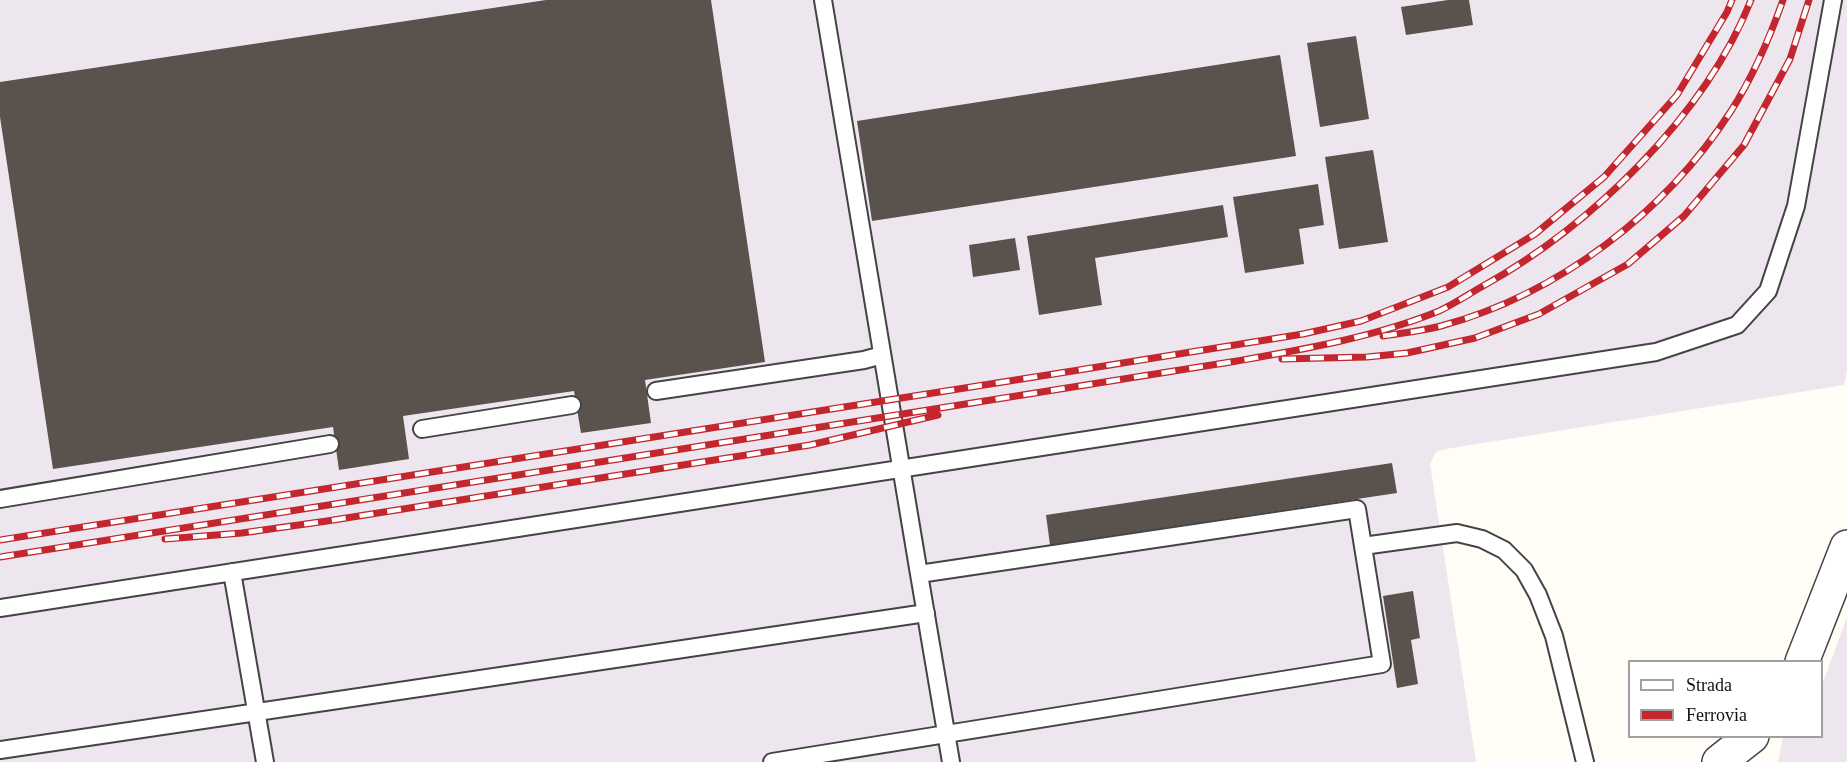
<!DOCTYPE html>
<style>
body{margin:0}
#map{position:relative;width:1847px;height:762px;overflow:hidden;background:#fffdf5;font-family:Georgia,serif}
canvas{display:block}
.legend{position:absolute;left:1628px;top:660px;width:195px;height:78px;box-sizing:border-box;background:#fff;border:2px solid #a0a0a0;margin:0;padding:8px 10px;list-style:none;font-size:18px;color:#111}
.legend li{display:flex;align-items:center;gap:12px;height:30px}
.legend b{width:30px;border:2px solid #a0a0a0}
</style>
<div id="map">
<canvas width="1847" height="762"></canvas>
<ul class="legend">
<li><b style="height:8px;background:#fff"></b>Strada</li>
<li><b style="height:8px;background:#c4262e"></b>Ferrovia</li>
</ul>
</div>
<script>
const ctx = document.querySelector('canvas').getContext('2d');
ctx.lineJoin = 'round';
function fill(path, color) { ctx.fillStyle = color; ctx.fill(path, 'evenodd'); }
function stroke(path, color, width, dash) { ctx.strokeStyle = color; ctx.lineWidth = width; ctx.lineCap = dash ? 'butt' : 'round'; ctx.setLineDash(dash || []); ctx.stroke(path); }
fill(new Path2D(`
 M0,0H1847V370L1844,385L1446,449L1436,452L1430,464L1476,762H0Z
 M1847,617V762H1778L1783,737L1822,736V685Z`), '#eee6ef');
fill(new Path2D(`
 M546,0H711L765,362L645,380L651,423L581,433L574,391L403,416L409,459L339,470L333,427L53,469L0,117V82Z
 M1448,0H1469L1473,25L1406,35L1401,7Z
 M1356,36L1369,119L1320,127L1307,43Z
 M1280,55L1296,156L872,221L857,121Z
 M1373,150L1388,242L1339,249L1325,157Z
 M1318,184L1324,225L1299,229L1304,264L1245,273L1233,197Z
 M1223,205L1228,237L1095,258L1102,305L1039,315L1027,236Z
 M1015,238L1020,270L973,277L969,245Z
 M1392,463L1397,493L1050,545L1046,515Z
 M1413,591L1420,638L1411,640L1418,684L1397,688L1383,596Z`), '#5a524d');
const lane = new Path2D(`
 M823,0L919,574
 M656,391L864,360L882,355
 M422,429L572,405
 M0,499L330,444
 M1363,546L1457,533L1482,539L1504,550L1524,570L1538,595L1554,636L1585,762
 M232,572L265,762
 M0,608L1656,352L1737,325L1768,291L1796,206L1833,0
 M0,750L926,613
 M772,762L1382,664L1357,509L919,574L951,762`);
const street = new Path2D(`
 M1802,662L1847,547
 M1719,762L1752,736`);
stroke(lane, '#444', 20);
stroke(street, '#444', 36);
stroke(lane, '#fff', 16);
stroke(street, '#fff', 33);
const rail = new Path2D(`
 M1383,336C1402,333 1422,331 1441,326C1559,294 1665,213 1731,111C1752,78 1770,37 1783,0
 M1282,359L1367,357L1407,353L1475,338L1539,314L1628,264L1684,216L1744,145L1790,59L1809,0
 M165,539L242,533L327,521L810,445L938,415
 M0,540L1079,370L1303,334L1361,321L1448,287L1535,234L1604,177L1677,95L1727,12L1732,0
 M0,557L1237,361C1305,349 1375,337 1439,311C1454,304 1469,294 1483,286C1591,226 1705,116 1751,0`);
stroke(rail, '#c4262e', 7);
stroke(rail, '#fff', 4.5, [14]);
</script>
